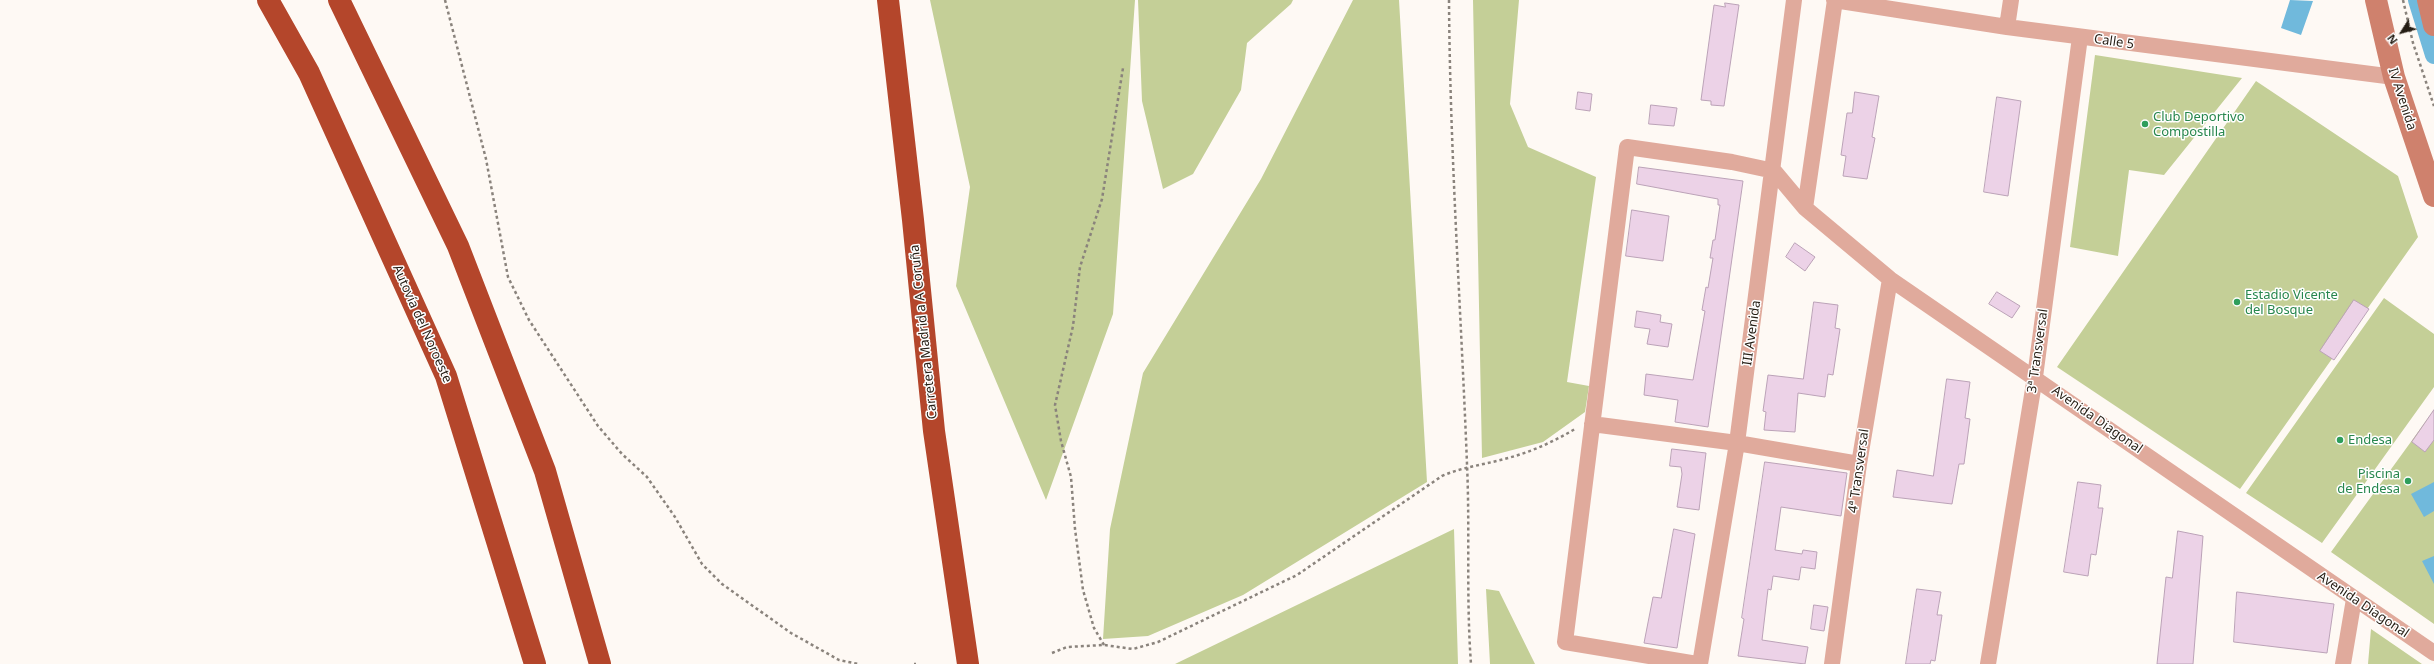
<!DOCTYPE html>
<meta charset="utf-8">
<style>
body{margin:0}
#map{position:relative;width:2434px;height:664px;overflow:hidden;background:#fef9f4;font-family:"Noto Sans",sans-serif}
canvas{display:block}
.north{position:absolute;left:2382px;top:12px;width:40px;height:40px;-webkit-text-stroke:3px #fff;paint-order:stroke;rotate:233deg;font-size:11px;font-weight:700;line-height:16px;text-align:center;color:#251d14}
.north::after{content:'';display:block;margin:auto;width:14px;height:18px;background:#251d14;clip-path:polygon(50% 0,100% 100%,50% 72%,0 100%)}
</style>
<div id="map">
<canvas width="2434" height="664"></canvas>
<div class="north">N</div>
</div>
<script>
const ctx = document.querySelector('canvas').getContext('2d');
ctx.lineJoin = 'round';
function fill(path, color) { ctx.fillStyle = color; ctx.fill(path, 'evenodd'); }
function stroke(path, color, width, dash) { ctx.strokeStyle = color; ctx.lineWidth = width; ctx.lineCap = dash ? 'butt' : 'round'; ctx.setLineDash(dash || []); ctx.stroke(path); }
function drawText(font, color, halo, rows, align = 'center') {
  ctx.font = font + ' "Noto Sans",sans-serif'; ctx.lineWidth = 3; ctx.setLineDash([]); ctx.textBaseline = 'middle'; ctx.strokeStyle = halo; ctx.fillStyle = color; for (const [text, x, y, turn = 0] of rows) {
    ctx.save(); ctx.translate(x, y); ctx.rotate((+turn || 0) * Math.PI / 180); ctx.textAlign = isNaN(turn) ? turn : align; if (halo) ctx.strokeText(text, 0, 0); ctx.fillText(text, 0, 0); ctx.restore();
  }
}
fill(new Path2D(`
 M930,0H1135L1113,314L1046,500L956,286L970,187Z
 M1138,0H1293L1291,4L1247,43L1241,90L1193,174L1163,189L1142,101Z
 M1353,0H1399L1427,482L1243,595L1148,636L1103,639L1110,529L1143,373L1261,179Z
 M1473,0H1519L1510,104L1528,147L1596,177L1567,382L1589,386L1585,412L1543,442L1482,458Z
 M2095,55L2242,78L2164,175L2129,170L2118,256L2070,247Z
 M2256,81L2398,176L2418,237L2240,489L2057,367Z
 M2384,298L2434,334V387L2322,543L2246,493Z
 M2434,410V624L2331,552Z
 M1454,529L1458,664H1175Z
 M1486,589L1499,591L1535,664H1490Z
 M2371,629L2422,664H2368Z`), '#c4cf97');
fill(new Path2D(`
 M2290,0L2313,1L2301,35L2281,28Z
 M2434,482V511L2424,517L2411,494Z
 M2434,556V584L2422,561Z`), '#70b9dc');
stroke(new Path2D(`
 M2417,0L2434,55`), '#70b9dc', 18);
const building = new Path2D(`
 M1725,3L1739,5L1724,106L1711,105V101L1701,100L1714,5L1725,7Z
 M1578,92L1592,94L1590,111L1576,109Z
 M1855,92L1879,96L1872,137L1875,138L1867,179L1843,176L1846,156L1841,155L1847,113H1852Z
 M1997,97L2021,101L2008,196L1984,192Z
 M1651,105L1677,108L1674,126L1649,124Z
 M1639,167L1743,181L1708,427L1675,422L1678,400L1644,395L1646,374L1693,380L1705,311L1702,310L1706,287L1708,288L1713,258H1710L1713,240H1715L1720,205H1718V199L1637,184Z
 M1632,210L1669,216L1663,261L1626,256Z
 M1795,243L1815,257L1805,271L1786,257Z
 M1997,292L2020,306L2012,318L1989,304Z
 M2354,300L2369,309L2334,360L2320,351Z
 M1814,302L1838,305L1835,328L1840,329L1838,342L1833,375L1828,374L1825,397L1798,393L1795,432L1764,430L1766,412L1763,411L1768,375L1803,379Z
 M1637,311L1661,315L1660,322L1672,324L1668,347L1647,344L1650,329L1635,327Z
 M1947,379L1970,382L1965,418L1970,419L1964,464H1959L1952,504L1893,497L1897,470L1933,476Z
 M2434,410V440L2425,452L2412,442Z
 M1672,449L1706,453L1699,510L1677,507L1682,474L1681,467L1670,466Z
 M1765,462L1847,473L1841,516L1781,507L1775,550L1802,554L1803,550L1817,552L1815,569L1801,567L1799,580L1773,576L1771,590L1768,589L1762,640L1808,647L1805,664L1738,656L1744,619L1742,618Z
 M2078,482L2101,485L2098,508H2103L2096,555L2091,554L2088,576L2064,572Z
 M1674,529L1695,534L1677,648L1644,643L1653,597L1661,598Z
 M2178,531L2203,536L2193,664H2157L2166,577L2172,578Z
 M1917,589L1941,592L1937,615H1942L1935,661L1931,660L1930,664H1906Z
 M2237,592L2334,604L2327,653L2234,642Z
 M1814,605L1828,607L1824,631L1811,629Z`);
fill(building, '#ecd2e7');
stroke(building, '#bba2b7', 1);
stroke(new Path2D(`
 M445,0L486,159L508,277L529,320L598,426L622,454L647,477L675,517L702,564L722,584L791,633L839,660L858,664
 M1449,0C1450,155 1461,309 1467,464C1470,531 1466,597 1471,664
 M2403,0L2413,43L2434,106
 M1104,645L1094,628L1083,590L1075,529L1071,477L1061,441L1055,405L1073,326L1080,267L1102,199L1123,68
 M1052,653L1067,647L1104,645L1133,649L1158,642L1297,575L1442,476C1462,467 1483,465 1504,459C1529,453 1553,442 1575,429
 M914,664H916`), '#8a837c', 2.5, [3, 3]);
stroke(new Path2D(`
 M1834,0L2007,27L2394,77
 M2007,27L2011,0
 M1774,171L1805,208L1890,279L2434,653
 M1805,208L1835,0
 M1592,424L1737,443L1859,464
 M1697,664L1565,642L1627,147L1732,162L1774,171
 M1700,664L1737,443L1794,0
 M1832,664L1859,464L1890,279
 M1988,664L2035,377L2080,37
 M2343,664L2354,599`), '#e0aa9c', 16);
stroke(new Path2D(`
 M2376,0L2394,77L2434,196
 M2428,0L2434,25`), '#cf816d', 22);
stroke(new Path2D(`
 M268,0L309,73L446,376L535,664
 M339,0L458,246L545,471L600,664
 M888,0L913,220L934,431L968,664`), '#b4462b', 22);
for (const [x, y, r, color] of [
 [2145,124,4,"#2e9e5b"],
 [2237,302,4,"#2e9e5b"],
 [2340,440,4,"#2e9e5b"],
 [2408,481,4,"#2e9e5b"]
]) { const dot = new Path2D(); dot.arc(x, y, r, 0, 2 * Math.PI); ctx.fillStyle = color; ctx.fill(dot); stroke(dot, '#fff', 1.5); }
drawText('13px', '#251d14', '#fff', [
 ["Calle 5",2114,42,8],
 ["IV Avenida",2402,99,72],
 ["Autovía del Noroeste",422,324,66],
 ["Carretera Madrid a A Coruña",924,332,-96],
 ["III Avenida",1752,333,-82],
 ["3ª Transversal",2038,351,-82],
 ["Avenida Diagonal",2097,420,35],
 ["4ª Transversal",1859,471,-82],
 ["Avenida Diagonal",2363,605,34]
]);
drawText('13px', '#27864d', '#fff', [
 ["Club Deportivo",2153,117],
 ["Compostilla",2153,132],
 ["Estadio Vicente",2245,295],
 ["del Bosque",2245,310],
 ["Endesa",2348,440],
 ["Piscina",2400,474,"right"],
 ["de Endesa",2400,489,"right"]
], 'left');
</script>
